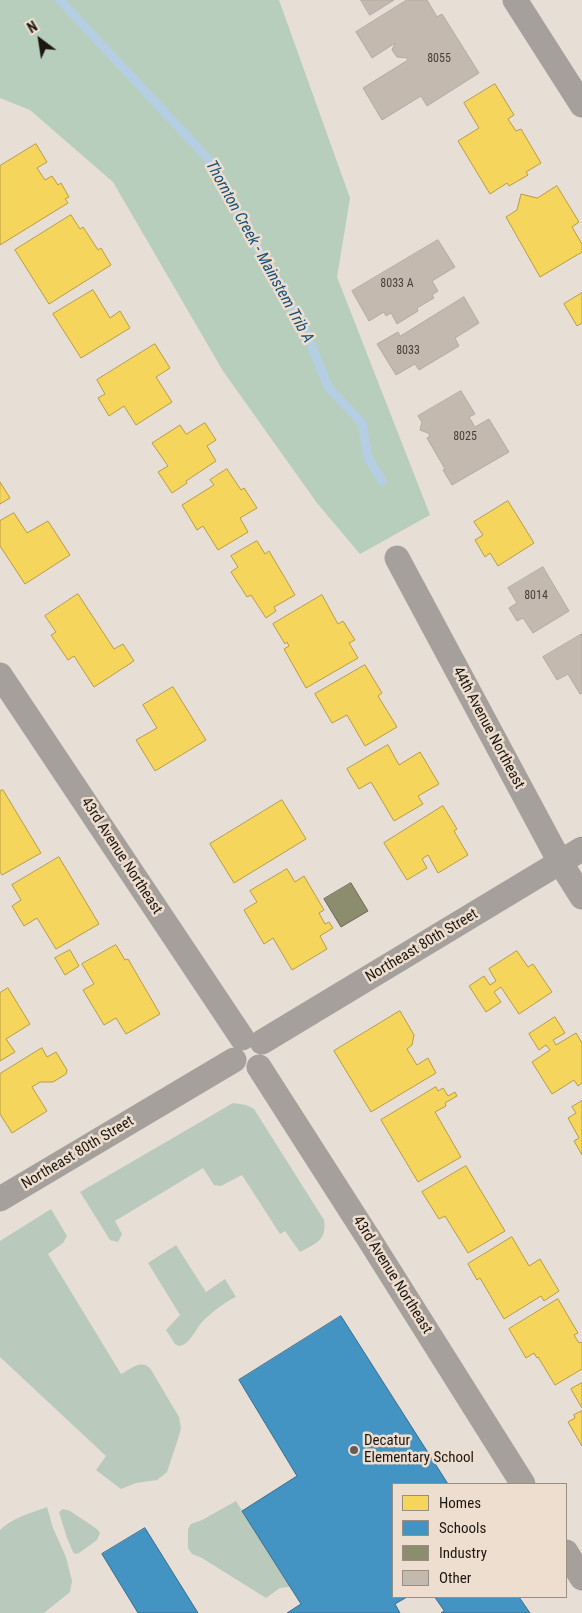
<!DOCTYPE html>
<style>
body{margin:0}
#map{position:relative;width:582px;height:1613px;overflow:hidden;background:#e7ded6;font-family:"Roboto Condensed",sans-serif}
canvas{display:block}
.legend{position:absolute;left:392px;top:1483px;width:175px;height:115px;box-sizing:border-box;background:#eedecf;border:1px solid #9a8e83;margin:0;padding:6px 9px;list-style:none;font-size:15px;color:#1d1712}
.legend li{display:flex;align-items:center;gap:10px;height:25px}
.legend b{width:25px;border:1px solid #9a8e83}
.north{position:absolute;left:15px;top:15px;width:50px;height:50px;-webkit-text-stroke:4px #eedecf;paint-order:stroke;rotate:329deg;font-size:14px;font-weight:700;line-height:20px;text-align:center;color:#1d1712}
.north::after{content:'';display:block;margin:auto;width:18px;height:22px;background:#1d1712;clip-path:polygon(50% 0,100% 100%,50% 72%,0 100%)}
</style>
<div id="map">
<canvas width="582" height="1613"></canvas>
<ul class="legend">
<li><b style="height:14px;background:#f6d55c"></b>Homes</li>
<li><b style="height:14px;background:#4393c3"></b>Schools</li>
<li><b style="height:14px;background:#8c8c6e"></b>Industry</li>
<li><b style="height:14px;background:#c4b9af"></b>Other</li>
</ul>
<div class="north">N</div>
</div>
<script>
const ctx = document.querySelector('canvas').getContext('2d');
ctx.lineJoin = 'round';
function fill(path, color) { ctx.fillStyle = color; ctx.fill(path, 'evenodd'); }
function stroke(path, color, width, dash) { ctx.strokeStyle = color; ctx.lineWidth = width; ctx.lineCap = dash ? 'butt' : 'round'; ctx.setLineDash(dash || []); ctx.stroke(path); }
function drawText(font, color, halo, rows, align = 'center') {
  ctx.font = font + ' "Roboto Condensed",sans-serif'; ctx.lineWidth = 5; ctx.setLineDash([]); ctx.textBaseline = 'middle'; ctx.strokeStyle = halo; ctx.fillStyle = color; for (const [text, x, y, turn = 0] of rows) {
    ctx.save(); ctx.translate(x, y); ctx.rotate((+turn || 0) * Math.PI / 180); ctx.textAlign = isNaN(turn) ? turn : align; if (halo) ctx.strokeText(text, 0, 0); ctx.fillText(text, 0, 0); ctx.restore();
  }
}
fill(new Path2D(`
 M233,1103L246,1105L254,1109L324,1220C327,1241 316,1243 300,1252L285,1231L280,1234L242,1175L221,1186L214,1185L203,1168L115,1221L122,1234L118,1242L110,1240L80,1192Z
 M51,1209L67,1236L63,1243L48,1254L121,1374C131,1369 140,1359 150,1368L179,1417L181,1428L178,1439L167,1472L157,1480L136,1483L121,1489L96,1470L106,1456L0,1357V1241Z
 M176,1245L206,1292L225,1279L236,1297C225,1302 212,1312 203,1321C195,1329 191,1344 179,1346L175,1344L166,1330L180,1315L148,1263Z
 M236,1501L290,1587L280,1588L266,1598L202,1558L192,1554L188,1548V1529L191,1524L202,1520Z
 M47,1507L53,1528L66,1557L72,1581L70,1592L44,1613H0V1530C12,1518 31,1513 47,1507Z
 M63,1509L70,1511L97,1529L100,1533L97,1540L79,1553L75,1554L73,1552L67,1538L59,1512Z`), '#b9cabc');
fill(new Path2D(`
 M0,0H279L350,198L337,277L430,515L360,554L317,503L223,371L113,182L30,110L0,98Z`), '#b7cebc');
const homes = new Path2D(`
 M495,84L514,115L508,119L516,131L521,129L541,163L526,172L528,175L509,186L507,183L490,194L458,141L479,128L464,103Z
 M36,144L47,162L37,168L45,180L52,176L58,185L61,183L69,197L65,199L68,203L0,245V166Z
 M557,186L579,222L572,227L582,244V252L540,277L506,217L517,210L521,194L537,198Z
 M71,215L80,229L83,227L98,250L101,248L111,265L49,304L15,250Z
 M93,290L110,318L120,311L130,328L81,358L53,314Z
 M582,293V323L577,326L564,304Z
 M155,344L170,368L156,377L172,402L136,425L124,406L109,416L98,398L105,394L97,380Z
 M205,423L216,440L207,446L216,461L186,481L187,483L172,493L158,472L168,466L152,443L180,425L186,434Z
 M227,469L241,490L244,488L257,508L240,518L248,532L218,550L203,526L197,530L182,505L214,485L210,480Z
 M0,482L10,498L0,504Z
 M508,501L534,543L498,566L490,553L485,557L475,540L483,535L474,522Z
 M14,513L27,533L48,521L70,555L25,584L0,546V521Z
 M257,541L265,554L269,551L295,595L274,607L276,611L266,618L251,595L247,597L231,572L238,567L231,556Z
 M78,594L114,649L123,644L134,661L94,687L74,656L68,660L51,635L56,632L45,616Z
 M322,595L338,624L343,621L355,640L349,643L358,658L306,688L284,649L289,646L287,642L285,644L273,624Z
 M365,665L382,693L378,696L397,727L365,746L347,715L332,723L315,694Z
 M173,687L206,740L155,771L136,740L157,728L143,705Z
 M388,745L399,765L420,752L439,784L418,796L423,804L394,821L371,782L359,789L347,769Z
 M3,790L41,853L2,875L0,872V791Z
 M282,800L306,839L234,883L210,844Z
 M443,806L457,829L454,831L468,855L438,873L428,855L422,859L427,868L407,880L384,843Z
 M59,857L99,924L56,949L37,918L24,926L12,906L21,900L12,885Z
 M287,869L295,882L304,876L324,910L319,913L325,924L329,922L333,928L320,936L327,949L292,970L273,938L264,944L244,910L257,902L250,891Z
 M116,945L125,960L128,959L160,1014L126,1034L116,1018L104,1025L83,990L94,984L82,964Z
 M70,950L79,966L65,975L55,958Z
 M517,951L528,967L533,964L552,992L519,1014L501,987L494,992L501,1002L486,1012L469,986L484,976L490,985L496,981L489,969Z
 M8,988L30,1024L6,1039L15,1052L0,1061V993Z
 M400,1011L414,1035L412,1045L407,1049L417,1065L428,1058L436,1073L371,1112L334,1051Z
 M555,1017L565,1033L553,1040L556,1045L576,1033L582,1043V1083L578,1086L574,1080L552,1094L532,1062L550,1050L546,1045L539,1050L529,1034Z
 M42,1048L47,1057L56,1052L67,1070L66,1074L53,1082H40L32,1087L47,1111L12,1133L0,1114V1074Z
 M436,1087L438,1091L443,1088L448,1096L455,1092L457,1096L445,1103L446,1106L435,1112L461,1157L418,1182L381,1120Z
 M582,1101V1155L574,1141L579,1138L568,1118L576,1113L572,1107Z
 M466,1166L505,1231L468,1253L445,1216L439,1219L422,1192Z
 M512,1237L529,1266L540,1259L559,1291L544,1301L541,1296L504,1319L480,1278L477,1280L468,1264Z
 M558,1299L578,1333L574,1335L579,1343L582,1342V1369L555,1385L538,1357L537,1358L534,1353L526,1358L509,1329Z
 M582,1383V1408L571,1389Z
 M582,1411V1446L568,1422L575,1418L574,1415Z`);
fill(homes, '#f6d55c');
stroke(homes, '#b59c46', 1);
const schools = new Path2D(`
 M341,1316L448,1484H393V1597H407L395,1604L400,1613H287L301,1604L242,1511L297,1476L239,1380Z
 M145,1528L198,1613H138L102,1554Z
 M435,1597H519L530,1613H441L444,1611Z`);
fill(schools, '#4393c3');
stroke(schools, '#386e8e', 1);
const industry = new Path2D(`
 M351,883L368,911L341,927L324,899Z`);
fill(industry, '#8c8c6e');
stroke(industry, '#6b6952', 1);
stroke(new Path2D(`
 M60,0L211,162L231,203L304,327L328,387L362,423L368,457L382,481`), '#b6cee3', 9);
const building = new Path2D(`
 M361,0H394L370,15Z
 M407,0H427L437,17L442,14L479,73L427,106L421,96L382,120L363,88L408,60L407,58L397,57L392,50L395,43L372,58L356,32Z
 M438,240L455,267L432,281L438,291L432,295L434,298L417,308L418,311L397,324L391,313L386,316L384,312L369,321L352,291Z
 M464,297L479,323L455,338L459,346L419,370L415,364L396,375L377,344L398,332L400,336Z
 M461,391L475,414L469,417L475,427L489,419L509,452L452,485L443,470L445,469L427,438L430,436L428,433L420,430L422,422L418,416Z
 M543,567L569,611L533,633L523,618L517,621L509,608L517,603L508,588Z
 M582,634V693L580,694L568,674L557,680L543,657Z`);
fill(building, '#c4b9af');
stroke(building, '#b2aaa4', 1);
stroke(new Path2D(`
 M515,0L582,105
 M397,558L560,862L582,897
 M0,675L242,1038
 M262,1042L582,849
 M259,1067L369,1239L523,1484
 M0,1199L234,1060
 M566,1552L582,1578`), '#a5a09c', 25);
for (const [x, y, r, color] of [
 [354,1450,5,"#645d57"]
]) { const dot = new Path2D(); dot.arc(x, y, r, 0, 2 * Math.PI); ctx.fillStyle = color; ctx.fill(dot); stroke(dot, '#eedecf', 2); }
drawText('12px', '#474039', null, [
 ["8055",439,59],
 ["8033 A",397,284],
 ["8033",408,351],
 ["8025",465,437],
 ["8014",536,596]
]);
drawText('15px', '#1d1712', '#eedecf', [
 ["44th Avenue Northeast",488,728,62],
 ["43rd Avenue Northeast",121,856,57],
 ["Northeast 80th Street",422,946,-31],
 ["Northeast 80th Street",78,1153,-31],
 ["43rd Avenue Northeast",392,1275,58]
]);
drawText('15px', '#1d1712', '#eedecf', [
 ["Decatur",364,1441],
 ["Elementary School",364,1458]
], 'left');
drawText('italic 16px', '#124f79', '#eedecf', [
 ["Thornton Creek - Mainstem Trib A",259,252,61]
]);
</script>
